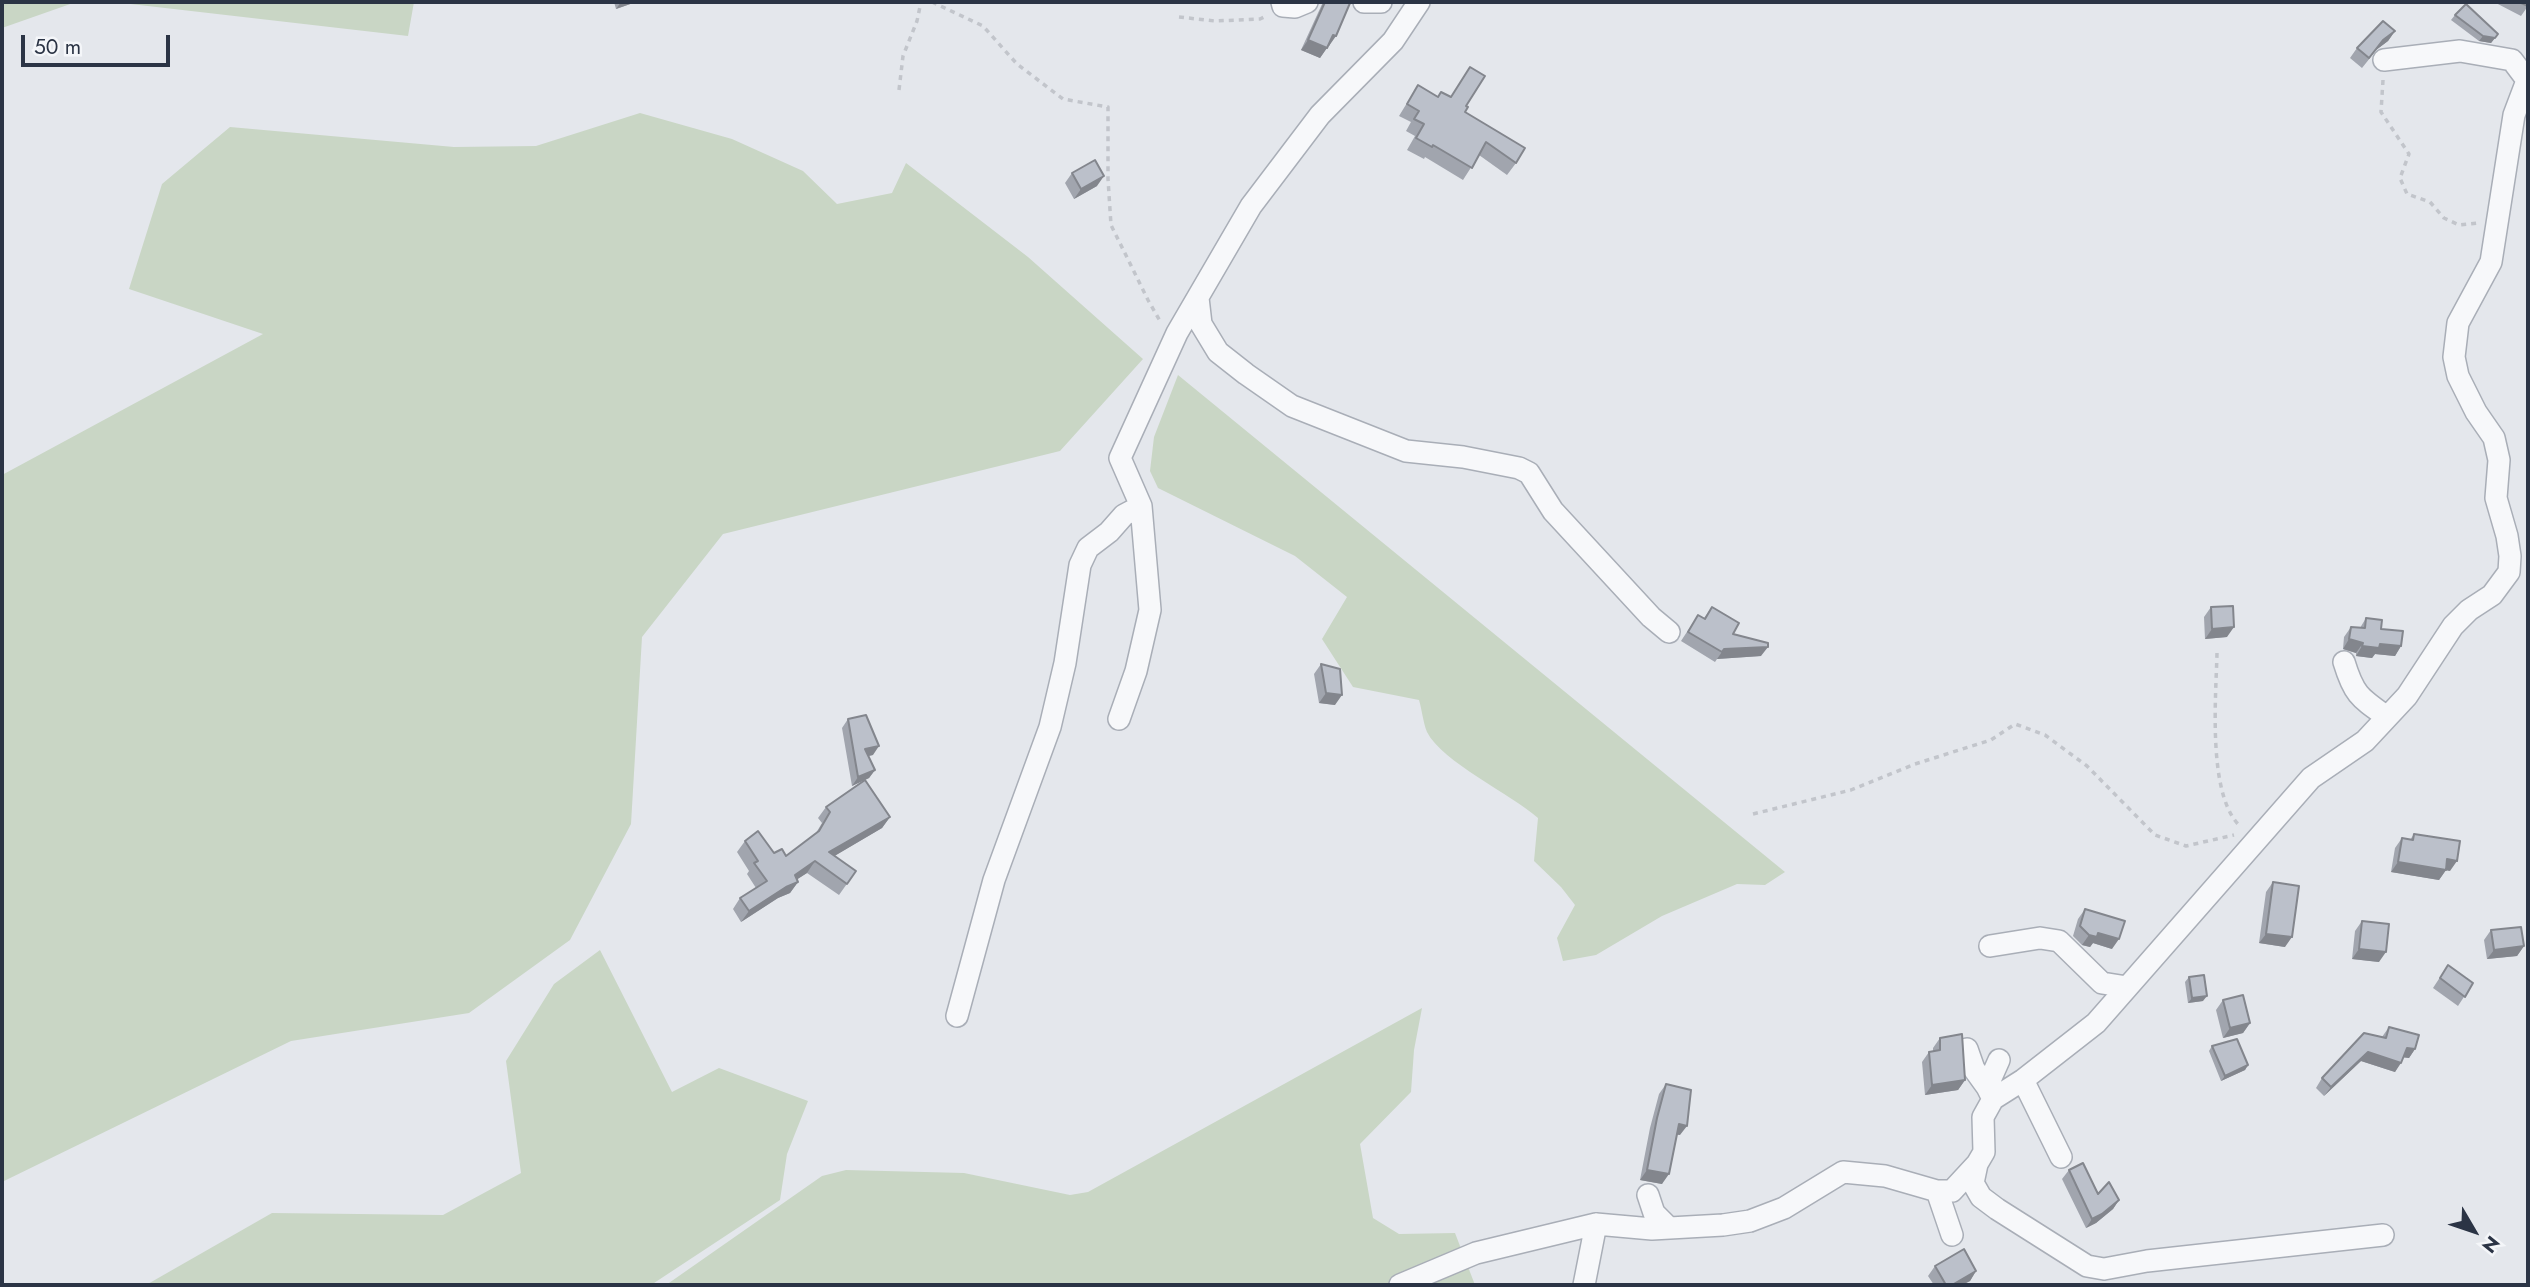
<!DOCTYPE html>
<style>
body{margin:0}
#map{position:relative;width:2530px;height:1287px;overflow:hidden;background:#e4e7ec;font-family:Jost,sans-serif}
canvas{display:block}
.frame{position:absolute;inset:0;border:4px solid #2b3445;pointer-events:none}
.north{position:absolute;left:2439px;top:1196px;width:70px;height:70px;-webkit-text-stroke:5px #f4f6f9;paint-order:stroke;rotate:129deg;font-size:19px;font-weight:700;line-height:28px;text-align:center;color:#2b3445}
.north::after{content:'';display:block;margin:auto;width:24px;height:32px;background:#2b3445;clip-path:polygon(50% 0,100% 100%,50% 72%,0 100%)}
.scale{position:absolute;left:21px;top:35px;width:149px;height:32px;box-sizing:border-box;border:4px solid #2b3445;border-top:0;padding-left:9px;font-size:21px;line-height:24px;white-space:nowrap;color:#2b3445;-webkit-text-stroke:5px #f4f6f9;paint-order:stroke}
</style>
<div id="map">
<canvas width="2530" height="1287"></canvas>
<div class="frame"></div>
<div class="north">N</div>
<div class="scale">50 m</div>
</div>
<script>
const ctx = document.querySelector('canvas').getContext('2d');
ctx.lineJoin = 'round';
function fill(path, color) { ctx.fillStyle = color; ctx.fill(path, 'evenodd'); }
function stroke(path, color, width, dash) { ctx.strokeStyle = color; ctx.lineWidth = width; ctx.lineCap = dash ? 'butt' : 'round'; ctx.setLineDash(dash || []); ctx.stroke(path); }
fill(new Path2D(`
 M2,2H76L2,28Z
 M113,2H414L408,36Z
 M640,113L732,139L803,171L837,204L892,193L906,163L1028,257L1143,359L1060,451L723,534L642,637L631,824L570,940L469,1013L291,1041L2,1182V475L263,334L129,289L162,184L230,127L454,147L536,146Z
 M1178,375L1785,872L1765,885L1737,884L1662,916L1596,955L1563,961L1557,938L1575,905L1561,887L1534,861L1538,818C1511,794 1442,762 1427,732C1423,722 1422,710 1419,700L1353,687L1322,639L1347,597L1295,556L1158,488L1150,471L1154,437Z
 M600,950L672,1092L719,1068L808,1101L787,1154L780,1200L651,1285H146L272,1213L443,1215L521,1173L506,1061L554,984Z
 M1422,1008L1414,1050L1411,1092L1360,1144L1373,1218L1399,1234L1455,1233L1475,1285H666L822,1176L846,1170L964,1173L1070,1195L1088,1192Z`), '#c9d6c5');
const street = new Path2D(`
 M1282,2L1283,6L1295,7L1307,2
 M1364,2H1381
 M2384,60L2460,51L2512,60L2527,80
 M1198,298L1201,324L1218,352L1246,374L1292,406L1406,451L1463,457L1519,468L1529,473L1553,511L1651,617L1669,632
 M2344,662C2354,695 2360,698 2387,717
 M1119,719L1136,671L1150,610L1141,506L1120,458L1177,333L1251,206L1320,115L1393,41L1419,2
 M1990,946L2040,938L2059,941L2102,983L2127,987
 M957,1016L994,880L1050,727L1065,663L1080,565L1088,548L1109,532L1124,515L1141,506
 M1967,1049L1974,1069L1987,1087
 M2023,1080L2061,1157
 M1992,1097L1987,1087L1999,1060
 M1977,1164L1973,1183L1981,1197L1997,1209L2087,1266L2104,1269L2147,1261L2383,1235
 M1937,1191L1952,1235
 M1648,1195L1654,1213L1669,1228
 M1400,1285L1476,1253L1596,1224L1652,1229L1723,1225L1750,1221L1784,1208L1843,1172L1885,1176L1937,1191H1952L1977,1164L1984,1152L1983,1117L1993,1099L2023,1080L2096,1023L2311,778L2365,741L2407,696L2453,626L2469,610L2492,595L2509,572L2510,556L2507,536L2496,498L2499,460L2494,438L2476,412L2458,376L2454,357L2458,323L2491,262L2514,115L2528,78
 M1584,1285L1596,1224`);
stroke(street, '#a9aeb7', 24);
stroke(new Path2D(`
 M932,2L983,26L1017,64L1063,99L1108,107V179L1111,225L1148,300L1160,321
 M1179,17L1215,21L1260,19L1266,16
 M2383,80L2381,112L2409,154L2400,178L2407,194L2430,202L2444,218L2459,225L2478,223
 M899,90L903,56L917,21L921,2
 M2217,653C2216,697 2207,797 2241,827
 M1753,814L1851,790L1915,764L1991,740L2015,724L2045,735L2087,766L2155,835L2186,846L2234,835`), '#c2c5cb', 3.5, [5, 5]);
stroke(street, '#f7f8fa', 21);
fill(new Path2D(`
 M614,2H636L616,9Z
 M1323,2H1347L1329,46H1328L1320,58L1301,50Z
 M2494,2H2528V6L2521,16Z
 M2455,15L2498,34L2491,43L2479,41L2451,20Z
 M2395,31L2388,41L2376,50L2362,68L2350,58L2357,48Z
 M1470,67L1465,112L1516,163L1507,175L1479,155L1463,180L1425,157L1424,159L1407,150L1415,136L1406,131L1411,122L1399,116L1418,85L1438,97H1451Z
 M1072,173L1097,186L1074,199L1065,183Z
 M1712,607L1733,634L1761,656L1717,659L1715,662L1681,641L1698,615L1704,618Z
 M2211,607L2227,637L2205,639L2204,617Z
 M2366,618L2401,646L2395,656L2375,654L2372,658L2356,656V653L2343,649L2344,637L2351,627L2360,628Z
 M1321,664L1335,705L1319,703L1314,674Z
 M848,719L873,755L868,756L875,770L869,778L865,780L890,817L882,828L834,856L856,871L839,895L807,873L797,879L798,882L790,893L778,898L741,922L733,909L740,898L756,888L747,874L749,871L737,852L745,841L774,853L786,856L816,833L822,823L818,818L826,807L864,780L852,786L842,728Z
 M2414,834L2450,871L2446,870L2439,880L2391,872L2395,848L2402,838L2410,840Z
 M2273,882L2285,947L2259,943L2266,892Z
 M2085,909L2112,949L2093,943L2090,947L2082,945L2073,936L2078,919Z
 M2362,921L2379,962L2352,959L2355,931Z
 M2491,930L2524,946L2517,956L2487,959L2484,940Z
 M2448,965L2473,983L2458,1006L2433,988Z
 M2189,977L2203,1001L2188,1003L2185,982Z
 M2223,1000L2250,1023L2243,1033L2223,1038L2216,1010Z
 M2389,1027L2415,1049L2409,1058L2403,1057L2395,1072L2361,1061L2324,1096L2316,1088L2322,1078L2382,1037Z
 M1940,1038L1965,1080L1958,1090L1925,1095L1922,1062L1929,1052L1933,1051V1048Z
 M2212,1046L2248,1065L2245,1070L2221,1081L2209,1051Z
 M1666,1084L1680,1135H1677L1662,1184L1640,1180L1650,1128L1659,1094Z
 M2069,1170L2098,1194L2119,1200L2113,1209L2096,1223L2086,1228L2062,1179Z
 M1935,1266L1976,1271L1970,1281L1962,1285H1934L1928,1276Z`), '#a1a5ae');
fill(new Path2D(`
 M621,2H636L616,9Z
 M2395,31L2388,41L2376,50L2362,68L2383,40Z
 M1333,35L1336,36L1329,46L1326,45Z
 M2483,36L2495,38L2491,43L2479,41Z
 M1308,40L1327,48L1320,58L1301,50Z
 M1104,176L1097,186L1074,199L1081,189Z
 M2234,627L2227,637L2205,639L2212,629Z
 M2349,639L2363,643L2356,653L2343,649Z
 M2380,644L2401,646L2395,656L2375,654L2372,658L2356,656L2362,646Z
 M1768,647L1761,656L1717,659L1724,649Z
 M1326,693L1342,695L1335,705L1319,703Z
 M879,746L873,755L859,758L865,749Z
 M875,770L869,778L852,786L858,777Z
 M890,817L882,828L821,864L829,852Z
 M2447,859L2457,861L2450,871L2441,869Z
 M815,861L807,873L787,886L795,875Z
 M2398,862L2446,870L2439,880L2391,872Z
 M798,882L790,893L778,898L741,922L749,911L786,887Z
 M2098,933L2119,939L2112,949L2093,943L2090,947L2082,945L2089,935Z
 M2266,934L2292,937L2285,947L2259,943Z
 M2524,946L2517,956L2487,959L2494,950Z
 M2359,949L2386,952L2379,962L2352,959Z
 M2207,996L2203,1001L2188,1003L2192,998Z
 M2250,1023L2243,1033L2223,1038L2230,1028Z
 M2407,1048L2415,1049L2409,1058L2400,1057Z
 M2368,1052L2401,1063L2395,1072L2361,1061L2324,1096L2331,1087Z
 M2248,1065L2245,1070L2221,1081L2225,1076Z
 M1965,1080L1958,1090L1925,1095L1932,1085Z
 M1679,1124L1687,1126L1680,1135L1672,1133Z
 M1647,1170L1669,1174L1662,1184L1640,1180Z
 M2119,1200L2113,1209L2096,1223L2086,1228L2092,1219Z
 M1976,1271L1970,1281L1962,1285H1952Z`), '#83868d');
const building = new Path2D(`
 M1325,2H1347L1350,3L1336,36L1333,35L1327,48L1308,40Z
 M2519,2H2528V6Z
 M2466,4L2498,34L2495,38L2483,36L2455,15Z
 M2383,21L2395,31L2383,40L2369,58L2357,48Z
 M1470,67L1485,76L1466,106L1468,107L1465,112L1525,148L1516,163L1486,142L1472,168L1433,145L1432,147L1416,138L1424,124L1414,119L1419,111L1407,104L1418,85L1438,97L1441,92L1451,97Z
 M1095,160L1104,176L1081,189L1072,173Z
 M2233,606L2234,627L2212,629L2211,607Z
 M1712,607L1739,623L1733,634L1768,643V647L1724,649L1722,652L1688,632L1698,615L1705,619Z
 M2366,618L2382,620L2381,629L2403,631L2401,646L2380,644L2379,648L2362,646L2363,643L2349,639L2351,627L2365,628Z
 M1321,664L1340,669L1342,695L1326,693Z
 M866,715L879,746L865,749L875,770L858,777L848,719Z
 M865,780L890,817L829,852L856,871L847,884L815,861L795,875L798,882L786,887L749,911L740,898L767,881L754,863L758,861L745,841L758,831L774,853L782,849L786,856L819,831L830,812L826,807Z
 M2414,834L2460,841L2457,861L2447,859L2446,870L2398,862L2402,838L2413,840Z
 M2273,882L2299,886L2292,937L2266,934Z
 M2085,909L2125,921L2119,939L2098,933L2097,937L2089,935L2080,926Z
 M2362,921L2389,924L2386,952L2359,949Z
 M2521,927L2524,946L2494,950L2491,930Z
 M2448,965L2473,983L2465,997L2440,978Z
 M2204,975L2207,996L2192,998L2189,977Z
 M2243,995L2250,1023L2230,1028L2223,1000Z
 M2389,1027L2419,1035L2415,1049L2407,1048L2401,1063L2368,1052L2331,1087L2322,1078L2364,1033L2386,1038Z
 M1962,1034L1965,1080L1932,1085L1929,1052L1940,1050V1038Z
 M2237,1039L2248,1065L2225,1076L2212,1046Z
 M1666,1084L1691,1090L1687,1126L1679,1124L1669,1174L1647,1170L1657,1118Z
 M2083,1163L2098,1194L2109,1182L2119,1200L2102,1214L2092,1219L2069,1170Z
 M1964,1249L1976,1271L1952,1285H1946L1935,1266Z`);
fill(building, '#bbc0ca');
stroke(building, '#83868d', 2);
</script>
